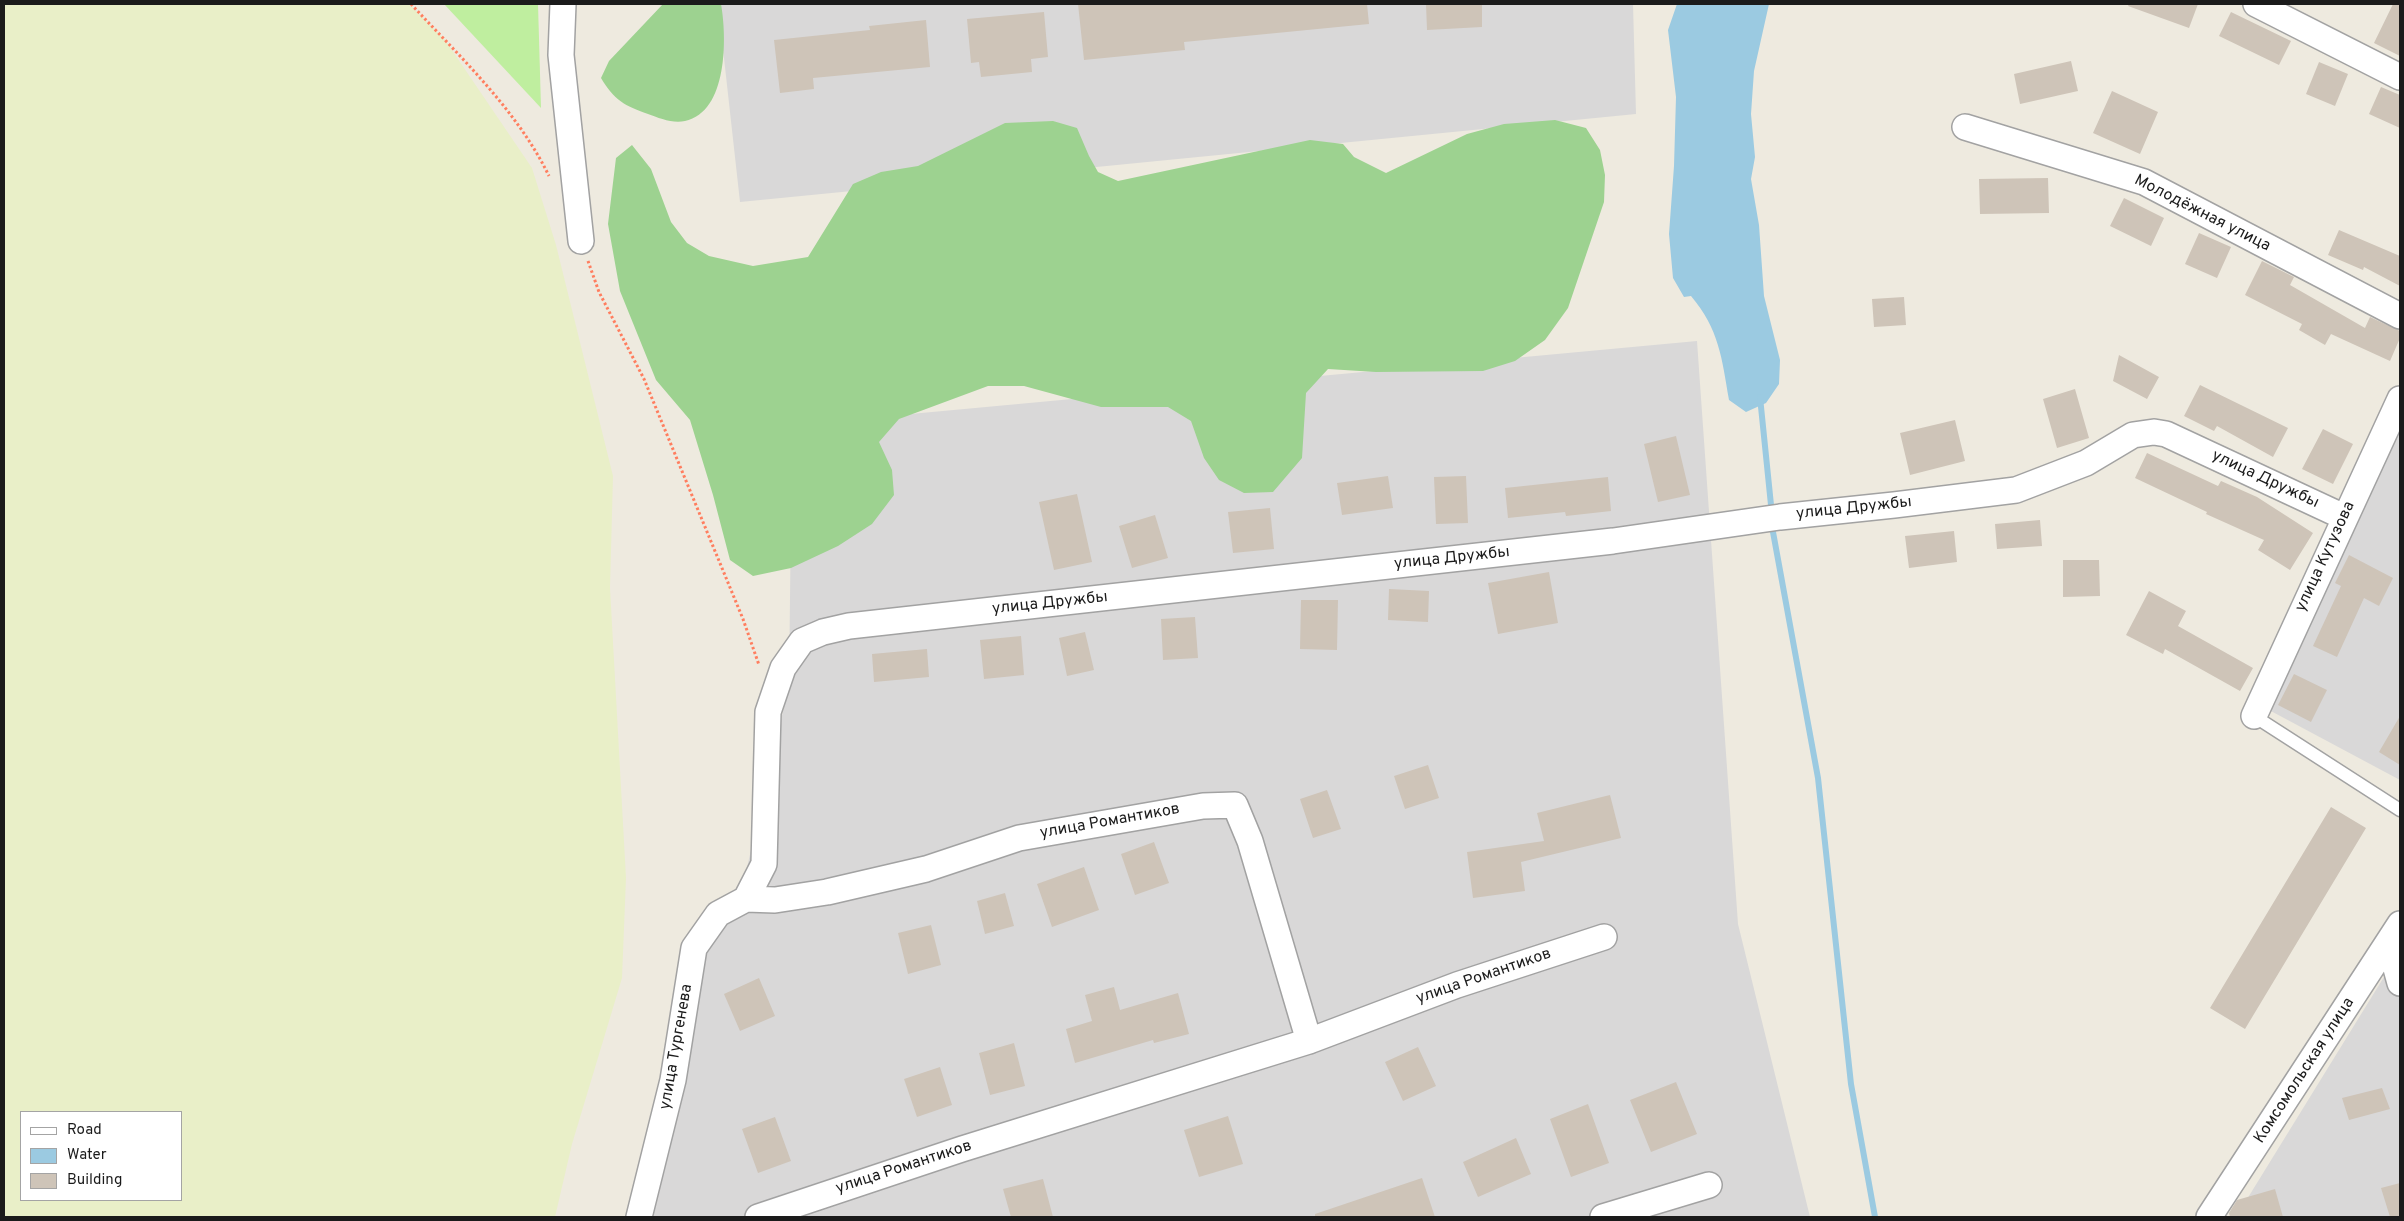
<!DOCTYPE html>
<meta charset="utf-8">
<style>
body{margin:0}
#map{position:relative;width:2404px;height:1221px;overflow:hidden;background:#eeeadf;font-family:Overpass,sans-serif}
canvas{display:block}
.frame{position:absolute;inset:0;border:5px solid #1b1b1b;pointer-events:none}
.legend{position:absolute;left:20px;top:1111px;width:162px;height:90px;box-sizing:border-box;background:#fff;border:1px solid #a4a4a4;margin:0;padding:6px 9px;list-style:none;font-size:15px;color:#1b1b1b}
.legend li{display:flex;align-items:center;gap:10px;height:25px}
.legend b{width:25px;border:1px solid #a4a4a4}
</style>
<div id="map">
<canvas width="2404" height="1221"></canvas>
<div class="frame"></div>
<ul class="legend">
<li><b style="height:6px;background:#fff"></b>Road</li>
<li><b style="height:14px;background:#9bcae1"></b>Water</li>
<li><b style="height:14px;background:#cec4b8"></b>Building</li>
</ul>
</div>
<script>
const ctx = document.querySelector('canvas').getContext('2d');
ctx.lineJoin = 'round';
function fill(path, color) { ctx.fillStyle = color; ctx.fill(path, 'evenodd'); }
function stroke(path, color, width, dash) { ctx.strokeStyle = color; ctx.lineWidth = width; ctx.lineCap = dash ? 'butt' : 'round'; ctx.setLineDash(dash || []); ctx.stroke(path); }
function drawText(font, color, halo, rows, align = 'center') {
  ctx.font = font + ' Overpass,sans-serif'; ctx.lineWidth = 4.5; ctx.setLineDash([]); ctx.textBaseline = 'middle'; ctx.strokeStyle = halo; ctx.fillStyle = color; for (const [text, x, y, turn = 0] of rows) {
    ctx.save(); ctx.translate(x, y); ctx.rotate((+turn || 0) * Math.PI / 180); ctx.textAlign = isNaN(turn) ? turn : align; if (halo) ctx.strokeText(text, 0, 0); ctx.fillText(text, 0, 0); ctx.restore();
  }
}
fill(new Path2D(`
 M718,4H1633L1636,114L740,202Z
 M1697,341L1738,924L1810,1217H647L708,946L737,911L789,685L792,425Z
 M2400,425V780L2269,710Z
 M2400,951V1217H2236Z`), '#d9d8d8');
fill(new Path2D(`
 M4,4H409L445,40L532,168L556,245L613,476L610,588L626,878L622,978L572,1144L555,1217H4ZM21,1112H181V1200H21Z`), '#e9efc8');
fill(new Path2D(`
 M444,4H538L541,108Z`), '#bfee9f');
fill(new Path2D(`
 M663,4H721C727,37 728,112 685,121C673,124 659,118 648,114C625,106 614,100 601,78L609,61Z
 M1555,120L1586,128L1600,150L1605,175L1604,202L1568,308L1545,340L1515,361L1483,371L1376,372L1328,369L1306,393L1302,458L1273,492L1244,493L1219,480L1204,458L1191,421L1168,407H1101L1024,386H988L899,419L879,442L892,470L894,495L872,524L838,546L791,568L753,576L730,560L713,495L690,420L656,380L620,291L608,224L616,158L632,145L651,169L671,222L687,243L709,256L753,266L808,257L853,184L881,172L918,166L1005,123L1053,121L1077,128L1089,156L1098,172L1118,181L1310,140L1343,144L1354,157L1386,173L1467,134L1504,124Z`), '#9dd290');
fill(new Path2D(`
 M1677,4H1769L1754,71L1751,114L1755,157L1751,179L1759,225L1764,296L1780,360L1779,384L1766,403L1746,412L1729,400C1722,358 1719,329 1691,296L1684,297L1673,278L1669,234L1674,166L1676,97L1668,30Z`), '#9bcae1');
stroke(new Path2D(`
 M1760,397L1771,505
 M1773,532L1818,778L1851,1084L1875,1217`), '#9bcae1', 6);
fill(new Path2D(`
 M1078,4H1367L1369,24L1184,42L1185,50L1084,60Z
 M1426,4H1482V27L1427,30Z
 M2129,4H2198L2189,28L2128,6Z
 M2393,4H2400V56L2374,43Z
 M1044,12L1048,57L1031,59L1032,72L981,77L979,62L971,63L967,19Z
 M2231,12L2291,41L2279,65L2219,36Z
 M926,20L930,67L813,78L814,89L780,93L774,40L870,30L869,26Z
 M2071,61L2078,91L2020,104L2014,74Z
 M2319,62L2348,74L2335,106L2306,94Z
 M2381,87L2400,95V128L2369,114Z
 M2112,91L2158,112L2140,154L2093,133Z
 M2048,178L2049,213L1980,214L1979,179Z
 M2124,198L2164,218L2151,246L2110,226Z
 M2339,230L2400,256V286L2364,267L2363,270L2328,255Z
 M2199,233L2231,247L2217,278L2185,264Z
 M2262,261L2294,277L2290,285L2365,328L2370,317L2400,331V338L2390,361L2331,334L2325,345L2299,330L2302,324L2245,295Z
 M1904,297L1906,325L1874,327L1872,299Z
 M2119,355L2159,377L2147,399L2113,381Z
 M2200,385L2288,428L2273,457L2217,426L2214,431L2184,416Z
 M2075,389L2089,438L2057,448L2043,399Z
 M1955,420L1965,461L1910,475L1900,433Z
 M2323,429L2353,444L2333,484L2302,469Z
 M1676,436L1690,495L1658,502L1644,444Z
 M2147,453L2218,486L2221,481L2257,497L2313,533L2290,570L2258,550L2264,540L2206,514L2207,512L2135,478Z
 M1388,476L1393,508L1342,515L1337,483Z
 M1466,476L1468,523L1436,524L1434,477Z
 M1608,477L1611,511L1566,516L1565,512L1508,518L1505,488Z
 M1077,494L1092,562L1054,570L1039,502Z
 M1270,508L1274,549L1233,553L1228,512Z
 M1155,515L1168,558L1132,568L1119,526Z
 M2040,520L2042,546L1997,549L1995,524Z
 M1954,531L1957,562L1909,568L1905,536Z
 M2349,555L2393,578L2379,606L2364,598L2337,657L2313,646L2341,586L2335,583Z
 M2063,560H2099L2100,596L2063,597Z
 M1549,572L1558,623L1498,634L1488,583Z
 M1389,589L1429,591L1428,622L1388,620Z
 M2149,591L2186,611L2178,626L2253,668L2240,691L2165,649L2163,654L2126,635Z
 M1301,600H1338L1337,650L1300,649Z
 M1195,617L1198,658L1163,660L1161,619Z
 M1085,632L1094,670L1067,676L1059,638Z
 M1021,636L1024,675L984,679L980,640Z
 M927,649L929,677L874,682L872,654Z
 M2294,674L2327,690L2311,722L2278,705Z
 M2400,716V765L2379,752Z
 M1428,765L1439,798L1405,809L1394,776Z
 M1327,790L1341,829L1313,838L1300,799Z
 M1610,795L1621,838L1521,862L1525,891L1473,898L1467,852L1544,841L1537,813Z
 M2331,807L2366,828L2245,1029L2210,1008Z
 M1154,842L1169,883L1135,895L1121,854Z
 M1084,867L1099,910L1052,927L1037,884Z
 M1005,893L1014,926L985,934L977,901Z
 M931,925L941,965L908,974L898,933Z
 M759,978L775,1016L740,1031L724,994Z
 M1114,987L1120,1010L1178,993L1189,1034L1154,1043L1153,1040L1075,1063L1066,1029L1092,1021L1085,995Z
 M1014,1043L1025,1086L990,1095L979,1053Z
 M1418,1047L1436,1086L1403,1101L1385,1062Z
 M940,1067L952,1105L917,1117L904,1079Z
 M1676,1082L1697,1134L1651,1152L1630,1100Z
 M2382,1088L2390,1109L2349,1120L2342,1098Z
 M1588,1104L1609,1163L1571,1177L1550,1119Z
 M1228,1116L1243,1164L1199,1177L1184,1130Z
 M775,1117L791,1161L758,1173L742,1129Z
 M1516,1138L1531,1174L1478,1197L1463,1162Z
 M1422,1178L1435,1217H1315V1214Z
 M1043,1179L1053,1217H1011L1003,1189Z
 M2400,1183V1217H2390L2381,1188Z
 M2275,1189L2283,1217H2230L2229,1213L2237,1200Z`), '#cec4b8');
const service = new Path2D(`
 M2254,716L2400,810`);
const minor = new Path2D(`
 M563,4L561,55L581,241
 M2256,4L2400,77
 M1965,127L2144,182L2400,316
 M2254,716L2400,399
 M746,899L764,864L768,712L783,668L802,641L823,632L849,626L1613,541L1780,517L1894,505L2016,490L2086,463L2133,435L2154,432L2166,434L2344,517
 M2389,943L2400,983
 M639,1217L673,1080L694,948L718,914L746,899L775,900L827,892L926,869L1019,838L1203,806L1235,805L1250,841L1309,1041
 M758,1217L962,1149L1309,1041L1457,985L1604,937
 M1603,1217L1709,1185
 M2209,1217L2400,924`);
stroke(service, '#a2a2a2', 15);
stroke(minor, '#a2a2a2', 28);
stroke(new Path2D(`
 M411,4C460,57 517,110 549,176
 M588,261L599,292L644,379L743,619L759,665`), '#ff7e5f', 3, [2.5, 2.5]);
stroke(service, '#fff', 12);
stroke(minor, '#fff', 25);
drawText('16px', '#1b1b1b', '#fff', [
 ["Молодёжная улица",2202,214,27],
 ["улица Дружбы",2265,480,25],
 ["улица Дружбы",1854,509,-6],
 ["улица Кутузова",2326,557,-65],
 ["улица Дружбы",1452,559,-6],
 ["улица Дружбы",1050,604,-6],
 ["улица Романтиков",1110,822,-10],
 ["улица Романтиков",1484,977,-19],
 ["улица Тургенева",677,1047,-80],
 ["Комсомольская улица",2305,1071,-57],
 ["улица Романтиков",904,1168,-18]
]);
</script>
